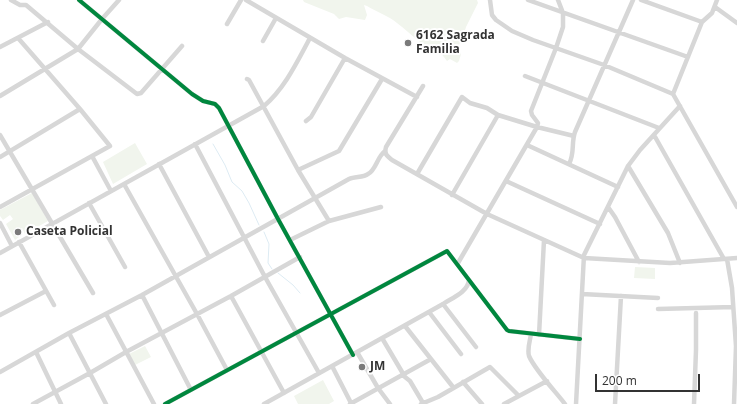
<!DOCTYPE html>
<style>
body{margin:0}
#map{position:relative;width:737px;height:404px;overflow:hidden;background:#fff;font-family:"Open Sans",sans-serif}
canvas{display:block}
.scale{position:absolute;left:595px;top:374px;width:105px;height:18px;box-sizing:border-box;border:2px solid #333;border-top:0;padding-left:5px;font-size:12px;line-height:14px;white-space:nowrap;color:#333;-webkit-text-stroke:3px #fff;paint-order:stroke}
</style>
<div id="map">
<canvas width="737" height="404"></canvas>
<div class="scale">200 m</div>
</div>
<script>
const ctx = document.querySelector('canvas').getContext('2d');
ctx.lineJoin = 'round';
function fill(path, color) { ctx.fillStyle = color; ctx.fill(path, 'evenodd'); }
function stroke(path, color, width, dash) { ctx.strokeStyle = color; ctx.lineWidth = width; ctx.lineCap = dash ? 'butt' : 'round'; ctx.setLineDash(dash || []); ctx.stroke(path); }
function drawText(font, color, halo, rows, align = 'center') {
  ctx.font = font + ' "Open Sans",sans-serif'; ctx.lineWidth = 4; ctx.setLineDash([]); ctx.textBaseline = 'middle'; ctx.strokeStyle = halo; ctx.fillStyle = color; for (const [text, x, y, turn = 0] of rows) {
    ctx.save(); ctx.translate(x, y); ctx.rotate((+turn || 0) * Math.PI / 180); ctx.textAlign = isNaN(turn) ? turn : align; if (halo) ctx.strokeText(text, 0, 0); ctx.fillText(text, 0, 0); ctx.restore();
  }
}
fill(new Path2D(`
 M303,0H477L478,3L466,27L463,37L458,47L461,54L459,61L457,63L450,59L447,61L440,52C427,51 408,31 397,23C389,16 377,12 367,6L364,5L367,15L365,20L346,17L339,19L334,14L304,2Z
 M135,143L147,164L113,184L103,162Z
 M32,193L48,221L25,234L22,228L16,232L19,237L15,240L6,224L13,219L10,215L3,220L0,216V210Z
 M635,267L655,268V279L634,278Z
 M145,346L151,357L135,365L129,354Z
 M323,380L334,401L329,404H298L294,396Z`), '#f1f5ed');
stroke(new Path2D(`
 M213,144L225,165L232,182L242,191L249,203L259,225
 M264,232L269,244L268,263L272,269
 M278,273L293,285L300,293`), '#ddebf3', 1);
stroke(new Path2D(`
 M11,0L20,5H26L78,49L137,94L141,93L182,46
 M79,0L192,94L203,101L215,104L219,108L278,219L353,355
 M246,0L345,58L417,97
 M490,0L492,15L496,20L512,31L533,40L604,65L673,94L737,207
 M528,0L688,57
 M641,0L702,22
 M715,7L737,23
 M227,24L241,0
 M263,41L276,18
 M0,47L48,22
 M525,76L659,128
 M247,79L249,80L298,170L329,221
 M423,86L386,147C384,154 387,156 392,160L487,214L584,258L670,263L737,258
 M673,94L702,22L712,13L717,0
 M0,96L78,49L102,19L119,0
 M306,121L311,117L345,58
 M0,135L93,293
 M654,135L724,259
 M195,144L265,277L319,373
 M527,145L618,187
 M92,156L111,191
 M0,157L80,109
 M159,164L209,257
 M569,164C575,153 571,143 575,132L633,0
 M628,166L668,233L680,263
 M298,170L339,151L382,79
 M417,174L462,97L470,103L487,108L498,115L537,127L574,136
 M506,181L600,224
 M124,184L197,314L227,370
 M452,195L498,115
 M89,203L125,267
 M0,207L110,146L80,109L18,38
 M608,207L615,217L639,262
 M0,223L12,246
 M290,240L329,221L381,207
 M19,242L54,305
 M0,253L264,106C285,88 297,62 310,38
 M727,259L732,288L736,346L734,404
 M458,263L537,127L538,123L532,115L531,111L556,48L563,27V13L558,0
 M582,294L658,298
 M142,295L191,390
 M231,296L284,393
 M443,304L476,347
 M658,309L733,307
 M429,312L461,354
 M106,314L154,404
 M0,315L46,291
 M405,326L453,387
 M69,333L106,404
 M531,334C530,341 527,349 529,356C535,370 555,391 565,404
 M539,335L544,240
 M382,338L405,377L410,381L423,403
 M36,352L61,404
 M357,352L378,388L390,404
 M332,366L351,403
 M0,372L69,333L142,295L349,179C355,176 363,178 368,174C376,170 377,157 385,151
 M463,382L482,404
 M33,404L90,373L126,352L231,296L300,257
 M165,404L447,251L507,330L509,331L580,339
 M264,404L443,304C452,298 468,292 469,280
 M350,404L431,359
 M421,404L438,397L490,367L519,396
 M504,404L547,381
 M576,404L584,255L628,166L640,150L680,106
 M615,404L621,296
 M694,404L696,350V313`), '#d7d7d7', 4.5);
stroke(new Path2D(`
 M79,0L192,94L203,101L215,104L219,108L278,219L353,355
 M165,404L447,251L507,330L509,331L580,339`), '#00873e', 4);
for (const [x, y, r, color] of [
 [408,43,4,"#7a7a7a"],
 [18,232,4,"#7a7a7a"],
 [362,367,4,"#7a7a7a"]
]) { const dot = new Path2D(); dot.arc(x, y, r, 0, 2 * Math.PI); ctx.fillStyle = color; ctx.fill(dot); stroke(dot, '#fff', 1.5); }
drawText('bold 12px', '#333', '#fff', [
 ["6162 Sagrada",416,36],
 ["Familia",416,50],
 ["Caseta Policial",26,232],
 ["JM",370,367]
], 'left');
</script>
